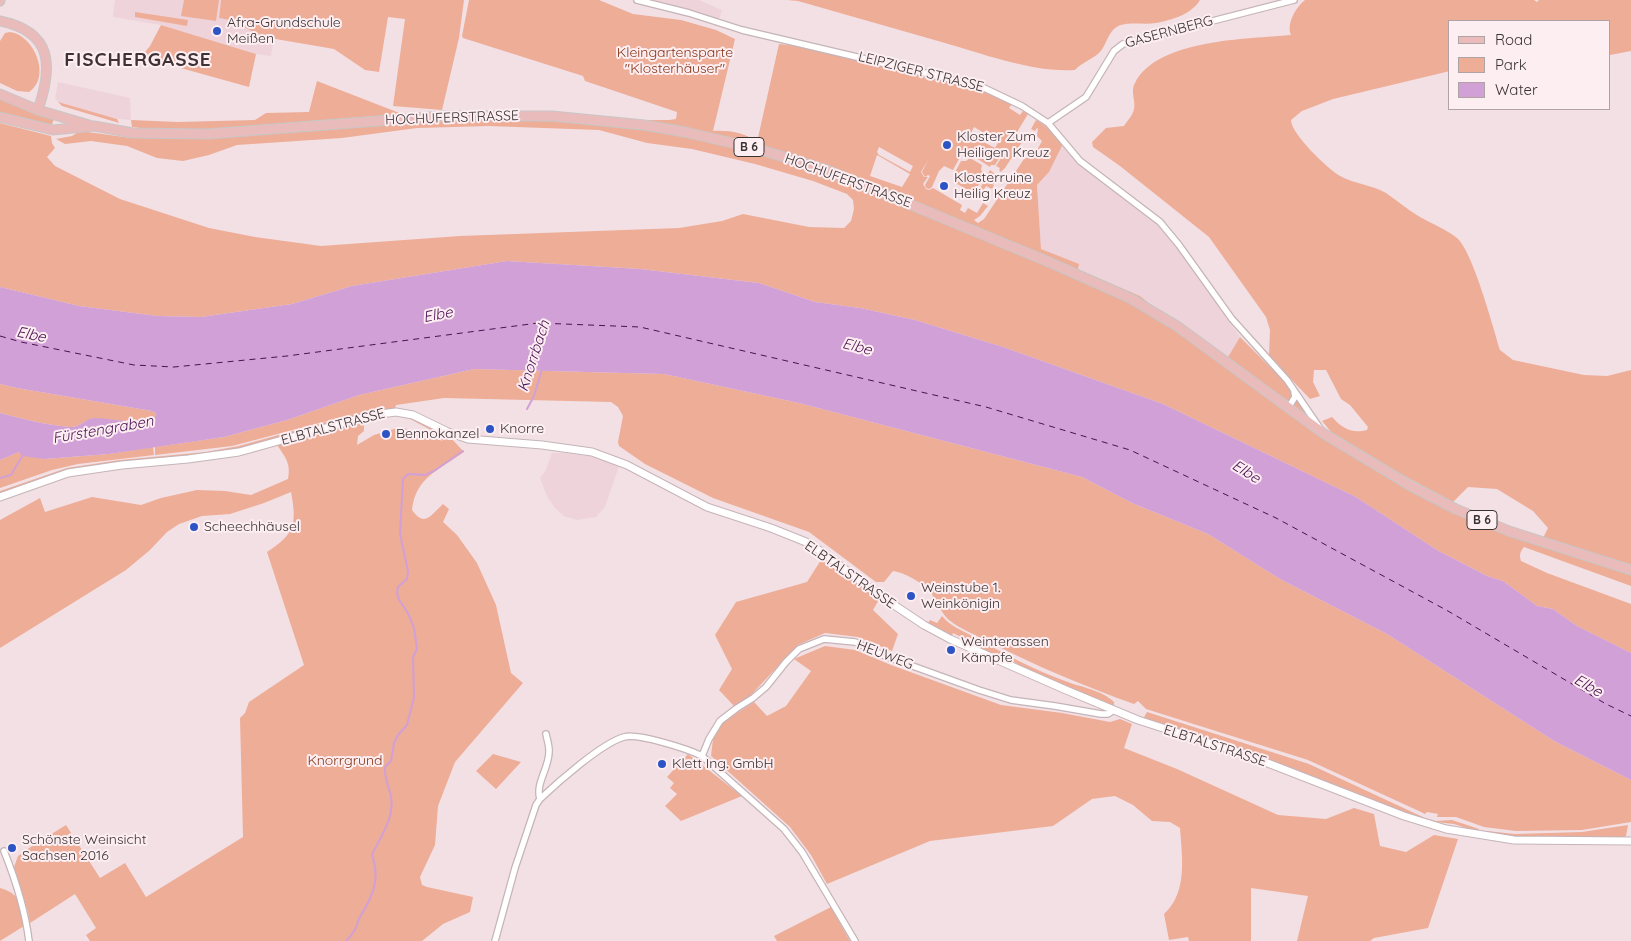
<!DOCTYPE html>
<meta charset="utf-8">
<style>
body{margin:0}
#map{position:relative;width:1631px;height:941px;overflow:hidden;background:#f2e0e5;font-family:Quicksand,sans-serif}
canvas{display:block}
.legend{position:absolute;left:1448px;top:20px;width:162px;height:90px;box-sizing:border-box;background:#fdeef2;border:1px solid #afa3a6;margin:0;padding:6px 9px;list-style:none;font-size:15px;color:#393233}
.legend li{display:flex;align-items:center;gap:10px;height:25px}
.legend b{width:25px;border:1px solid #afa3a6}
</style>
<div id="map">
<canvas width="1631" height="941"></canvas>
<ul class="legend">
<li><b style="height:6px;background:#e9bcbb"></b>Road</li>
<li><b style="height:14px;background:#eead97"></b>Park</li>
<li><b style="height:14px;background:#d0a0d6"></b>Water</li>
</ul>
</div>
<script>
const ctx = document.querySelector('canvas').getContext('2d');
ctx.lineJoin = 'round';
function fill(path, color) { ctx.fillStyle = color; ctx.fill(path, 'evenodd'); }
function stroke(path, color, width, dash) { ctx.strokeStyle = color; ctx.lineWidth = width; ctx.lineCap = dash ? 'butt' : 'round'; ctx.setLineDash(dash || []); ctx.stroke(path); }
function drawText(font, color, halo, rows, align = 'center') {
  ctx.font = font + ' Quicksand,sans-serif'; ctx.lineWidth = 4; ctx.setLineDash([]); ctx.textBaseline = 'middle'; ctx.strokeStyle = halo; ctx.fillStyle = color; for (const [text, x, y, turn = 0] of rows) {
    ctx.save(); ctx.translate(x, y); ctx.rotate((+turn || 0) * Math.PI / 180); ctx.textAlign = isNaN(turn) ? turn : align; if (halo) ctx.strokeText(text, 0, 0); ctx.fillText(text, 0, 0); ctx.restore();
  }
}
fill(new Path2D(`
 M115,0H221L219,18L229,20L264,37L274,39L271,56L256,54L161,25L113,17Z
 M647,0H699L722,10L719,19Z
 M58,82L130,98L131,120L108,118L58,102L55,98Z
 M1062,146L1082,167L1135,205L1159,225L1168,235L1240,337L1228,357L1140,296L1077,268L1078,265L1041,249L1037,185L1049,172Z
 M552,453H565L596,457L619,466L605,507L596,517L577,520L564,516L554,507L547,496L540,478L546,470Z`), '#eed3da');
fill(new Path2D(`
 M184,0H219L216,21L181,16Z
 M221,0H464L459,38L442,110L393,106L405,19L388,17L379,72L365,70L334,49L264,37L229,20L219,18Z
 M469,0H599L633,14L681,20L716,30L735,39L713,131C727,130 745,132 757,142L779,44L797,46C843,57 890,66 936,78C962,85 988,91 1012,104L1009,108L1020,115L1023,111L1028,114L1014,137L1022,142L1005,168L1001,172L999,170L1000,168L996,166L1003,155L1002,154L995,165H991L990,167L964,150L953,170L944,166L939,171L932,187L929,189L926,188L925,185L930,176L928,175L925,177L922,172L929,159L921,172L924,177H928L923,184L926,189L929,190L933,188L962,205L960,210L965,213L968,208L977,213L983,203L988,206L980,216L974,220L978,223L984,219L1024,159L1029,157L1032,152H1036L1042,141L1037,136L1038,129L1037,128L1035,131L1031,129L1036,120C1047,126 1056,134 1062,146L1049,172L1037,185L1041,249L1079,264L1078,269L1140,296L1297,419L1425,499L1487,526L1540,544L1548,528L1533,511L1497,489L1468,487L1453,502L1395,471L1332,433L1322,421L1332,417C1342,428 1351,434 1367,430L1368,427L1350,405L1341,399L1326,370H1314L1313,382L1320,396L1310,399L1269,356L1270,330L1266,317L1209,237L1120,166L1093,147L1092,142L1106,128L1124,126C1127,121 1133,115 1134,109C1136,101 1130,91 1135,83C1157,39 1248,39 1291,35C1286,24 1296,7 1305,0H1534L1537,2L1539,0H1631V51L1610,55V21H1450V71L1333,99L1302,111L1291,120C1291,134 1328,169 1340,176C1355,184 1372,185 1386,193C1398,201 1408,210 1420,217C1432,224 1446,229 1457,238C1473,252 1493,327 1500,350L1513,360L1584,375L1607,376L1631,370V586L1524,547C1520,552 1519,555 1521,561L1547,573L1631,604V653L1577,626L1553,609L1537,606L1503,581L1487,576L1437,550L1356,497L1163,404L1003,347L915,320L860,308L815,302L759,283L640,269L507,261L352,286L292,304L201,317L157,316L79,306L0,287V123L51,136L52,143L55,148L47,157L55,166L120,199L209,228L255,237L321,246L460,236L679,228L722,221L743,214L809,227L844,228L851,221L854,209L853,200L847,194L813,181L755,164L692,149L647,143L599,130L489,126L417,128L342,138L237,145L209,155L183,161L157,158L127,146L91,141L65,144L56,139L72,136L80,131L132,138H205L433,121L669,120L676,119L677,112L585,81L583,76L463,38L462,36ZM974,127L991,137L992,136L995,137L997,134L1001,137L995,148L970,135ZM879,147L913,166L910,172L879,155L877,152ZM877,155L910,174L902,187L870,176Z
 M787,0H1200C1192,14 1172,20 1156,23C1145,25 1132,22 1121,25C1108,29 1108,43 1100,52C1092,60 1082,62 1075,70C1035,73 983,54 945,43C896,29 847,15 798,1Z
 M135,12L188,20L187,26L135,17Z
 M161,25L256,54L249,87L141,57L150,46Z
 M10,32C34,35 52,77 29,92L17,91L0,83V41L5,33Z
 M317,81L402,114L173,132L132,127L131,120L177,122L255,120L266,113L309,112Z
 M0,99L54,119L51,127L0,114Z
 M58,102L117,119L119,123L62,106Z
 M970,158L982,165L981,170L985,174L974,193L957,184V177L954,174L961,161H966Z
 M990,170L994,173L990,180L994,173L999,176L994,184L989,181L987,185L989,182L994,185L992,189L986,186L982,193L987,196L984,202L979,199L982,194L979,199L976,197L977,194Z
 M1240,337L1289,386L1316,427L1228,357Z
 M474,369L664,374L799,403L1082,477L1132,503L1208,534L1280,579L1387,634L1554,741L1631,780V822L1582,830L1516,831L1484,827L1456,817H1437L1438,814L1427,812L1425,814L1421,812L1308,760L1146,709L1138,701L1134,704C1084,686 1036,666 989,642C976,635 960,629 949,620C942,614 939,605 934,597C926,585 907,573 893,571L884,582H876L809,532L713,498L645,464L619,446L618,442L623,416L618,407L611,402L444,398L396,405L395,409L375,411L328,425L226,452L66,470L0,493V491L67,468L120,460L206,452L239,446L365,411L232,446L155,455V447L224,437L287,420L359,395Z
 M0,384L17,388L152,411L156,413L155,417C143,426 110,418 94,419C84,419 81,428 69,427C46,425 23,419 0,413Z
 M408,418L419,422L450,437L464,452C440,469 415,478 412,510C425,528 431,515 443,504L449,509L443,522L457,535L477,563L496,605L511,673L523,683L455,762L438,806L435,845L420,877L422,885L427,887L473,897L470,912L443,924L422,941H90L86,935L96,928L75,894L30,923L28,912L14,867L18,856L32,846L66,825L100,878L125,863L146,897L243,837L240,718L245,713L249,702L304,665L267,552C295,534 297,524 291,492L264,503L230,514L202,516L179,524L167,532L150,550L126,570L0,648V520L40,498L45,512L92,497L141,505L161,498L197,490L225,491L251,495L288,479C291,464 286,458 277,445L364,421V431L358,436L357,445L374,435L401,427L443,441L433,431Z
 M153,447L154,455L78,464L52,470L0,488V460L19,452L44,459L109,454Z
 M821,560L880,598L873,610L898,634L892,651L858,637L825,633L798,645L750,696L734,706L719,690L732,669L715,635L736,602L807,582Z
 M942,616C950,626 963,631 974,637C1003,653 1034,670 1065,681C1080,687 1102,690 1114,702V706L1112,707L1020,666L1011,660L1007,661C988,653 972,642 953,633L952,636L927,624L930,620L937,623Z
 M825,646L855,650L891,665L1001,705L1062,713L1110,722L1120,719L1132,724L1124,748L1177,769L1278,815L1326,819L1354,808L1374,814L1380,846L1406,852L1434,835L1458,839L1428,928L1374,938L1370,941H1297L1308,896L1251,888V941H1189L1188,937L1169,940L1164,914C1188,892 1182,857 1180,828L1170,822L1152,821L1133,805L1115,796L1092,799L1053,826L930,841L827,884L811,855L790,827L711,756L713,739L723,722L754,702L767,716L786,706L811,671L794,659Z
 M1147,712L1309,764L1425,818L1436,821L1452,820L1479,829L1478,832L1454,824L1427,821L1143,719Z
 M493,754L521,762L496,789L476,771Z
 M688,754L742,796L681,821L665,806L677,794L670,788L674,783L667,777Z
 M1628,825L1626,836L1622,838L1514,837L1486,834L1487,831L1515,834L1582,832Z
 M0,888C23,895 20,905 24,926L0,941Z
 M831,907L850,941H777L774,936Z`), '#eead97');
fill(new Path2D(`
 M507,261L640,269L759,283L815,302L860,308L915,320L1003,347L1163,404L1356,497L1437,550L1487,576L1503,581L1537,606L1553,609L1577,626L1631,653V780L1554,741L1387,634L1280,579L1208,534L1132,503L1082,477L799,403L664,374L474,369L359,395L287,420L224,437L109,454L44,459L22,456L19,452L0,460V413C23,419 46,425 69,427C81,428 84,419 94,418C109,418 143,426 155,417L156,413L152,411L17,388L0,384V287L79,306L157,316L201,317L292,304L352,286Z`), '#d0a0d6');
stroke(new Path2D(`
 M527,409L534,396L542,369
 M0,478L11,475L23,455
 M346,941C351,936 355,931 357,925C358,922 358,919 360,917C372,897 381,880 372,855C380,837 395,818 391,797C389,786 384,778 385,767L391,761L394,743L398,735L407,725L414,697L413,657L417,649L414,628L408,613L399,600L397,593L398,587L407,579L408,571L400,534L403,479L408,474L425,475L434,471L463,451`), '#d0a0d6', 2);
stroke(new Path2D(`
 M0,336L21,342L134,365L174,367L287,356L538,323L640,327L986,407L1130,450L1276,518L1448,611L1606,704L1631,716`), '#4b1253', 1, [6, 5]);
const minor = new Path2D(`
 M637,0L689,13L742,30L980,86L1022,106L1048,123L1080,161L1160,222L1179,245L1232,319L1287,380L1319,427
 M1048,123L1086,97L1114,51L1123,44L1294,0
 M1288,408L1295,397L1294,391
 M702,756L709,739L720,721L737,708L753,698L766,687L786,662L799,649L824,639L855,642L885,656L979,690L1011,700L1055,706L1101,714H1108L1114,710
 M540,799C535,783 550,767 549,750C549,745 547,739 546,734
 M4,851C16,881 25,909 29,941
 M495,941L515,868L536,805L540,799C558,782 602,743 624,737C638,733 688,749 702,756L784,829L802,852L855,941`);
const tertiary = new Path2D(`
 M0,497L68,473L122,465L188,459L239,452L372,415L396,412L413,415L448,432L468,439L542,445L592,452L627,465L707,507L771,528L806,542L822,552L879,595L924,625L950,639L1066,690L1138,720L1247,755L1404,816L1446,829L1514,840L1631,841`);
const primary = new Path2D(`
 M0,1V0
 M0,21C53,32 53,66 38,110
 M0,94L38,110L89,125
 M0,117L53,130L94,126L133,133L207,134L443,116H552L644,125L685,132L754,148L827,170L1049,262L1130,298L1177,326L1323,433L1411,486L1456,509L1509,531L1631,570`);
stroke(minor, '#c5b4b8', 8);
stroke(tertiary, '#c5b4b8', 9);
stroke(primary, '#c8c6c6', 11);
stroke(minor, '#fff', 5.5);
stroke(tertiary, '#fff', 7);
stroke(primary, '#e9bcbb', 9);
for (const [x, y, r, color] of [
 [217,31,5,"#2c54c4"],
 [947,145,5,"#2c54c4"],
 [944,186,5,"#2c54c4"],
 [490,429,5,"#2c54c4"],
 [386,434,5,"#2c54c4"],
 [194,527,5,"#2c54c4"],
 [911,596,5,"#2c54c4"],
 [951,650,5,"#2c54c4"],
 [662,764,5,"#2c54c4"],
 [12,848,5,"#2c54c4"]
]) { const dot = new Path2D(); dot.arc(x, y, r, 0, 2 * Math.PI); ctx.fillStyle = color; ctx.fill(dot); stroke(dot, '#fdeef2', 2); }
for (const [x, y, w] of [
 [749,147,30],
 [1482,520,30]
]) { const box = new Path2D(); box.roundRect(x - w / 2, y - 9.5, w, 19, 4); ctx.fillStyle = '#fdeef2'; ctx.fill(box); stroke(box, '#393233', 1); }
drawText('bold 12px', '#393233', null, [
 ["B 6",749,147],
 ["B 6",1482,520]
]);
drawText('14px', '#393233', '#fdeef2', [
 ["Afra-Grundschule",227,23],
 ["Meißen",227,39],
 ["Kloster Zum",957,137],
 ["Heiligen Kreuz",957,153],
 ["Klosterruine",954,178],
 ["Heilig Kreuz",954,194],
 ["Knorre",500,429],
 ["Bennokanzel",396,434],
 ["Scheechhäusel",204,527],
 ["Weinstube 1.",921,588],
 ["Weinkönigin",921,604],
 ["Weinterassen",961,642],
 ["Kämpfe",961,658],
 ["Klett Ing. GmbH",672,764],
 ["Schönste Weinsicht",22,840],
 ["Sachsen 2016",22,856]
], 'left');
drawText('14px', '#393233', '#fdeef2', [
 ["GASERNBERG",1169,32,-15],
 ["LEIPZIGER STRASSE",921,72,14],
 ["HOCHUFERSTRASSE",452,118,-2],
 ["HOCHUFERSTRASSE",848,181,20],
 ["ELBTALSTRASSE",333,427,-15],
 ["ELBTALSTRASSE",850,575,35],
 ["HEUWEG",885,655,21],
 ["ELBTALSTRASSE",1215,746,18]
]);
drawText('14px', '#863314', '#fdeef2', [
 ["Kleingartensparte",675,53],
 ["\"Klosterhäuser\"",675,69],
 ["Knorrgrund",345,761]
]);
drawText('italic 15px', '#4b1253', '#fdeef2', [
 ["Elbe",438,315,-11],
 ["Elbe",31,335,11],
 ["Elbe",857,347,14],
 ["Knorrbach",534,356,-72],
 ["Fürstengraben",103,430,-10],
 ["Elbe",1246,472,32],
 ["Elbe",1588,686,30]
]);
ctx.letterSpacing = '1px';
drawText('bold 19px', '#3f3235', '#fdeef2', [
 ["FISCHERGASSE",138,60]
]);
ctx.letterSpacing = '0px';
</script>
